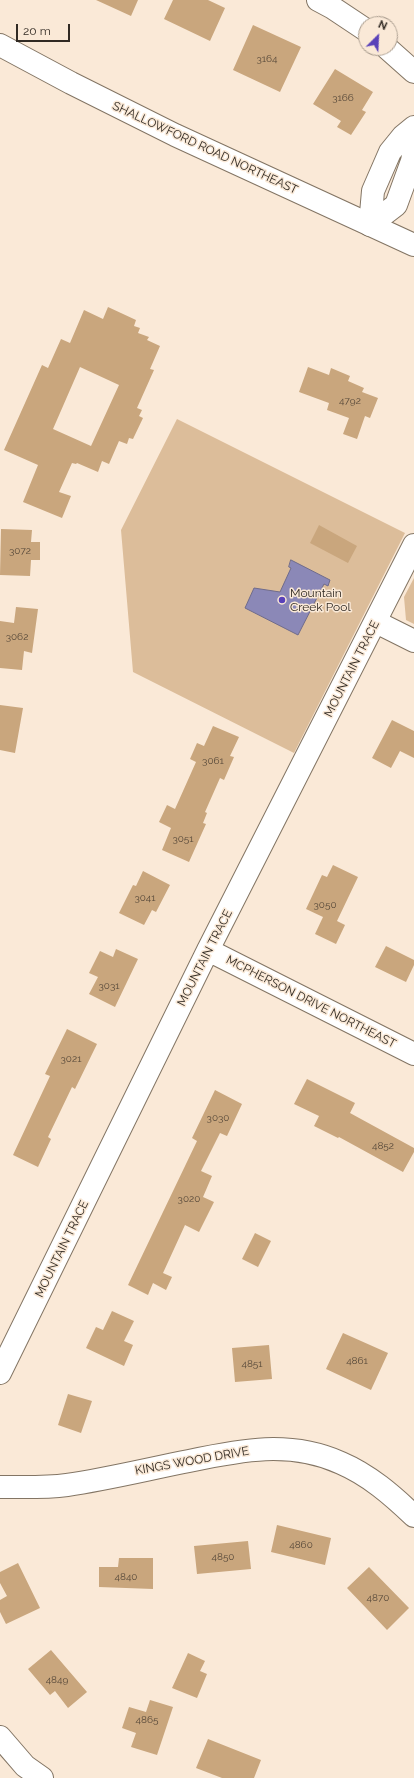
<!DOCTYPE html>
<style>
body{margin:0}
#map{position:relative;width:414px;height:1778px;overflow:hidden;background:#fae9d7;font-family:Raleway,sans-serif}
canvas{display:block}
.north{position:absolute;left:358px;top:16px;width:40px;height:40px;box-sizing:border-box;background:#fae9d7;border:1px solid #aa9d8f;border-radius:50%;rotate:24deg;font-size:11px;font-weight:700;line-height:16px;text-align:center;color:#312a23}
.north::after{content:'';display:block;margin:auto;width:14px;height:18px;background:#5941b9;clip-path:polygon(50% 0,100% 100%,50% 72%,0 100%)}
.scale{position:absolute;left:16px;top:24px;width:54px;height:18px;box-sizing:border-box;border:2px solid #312a23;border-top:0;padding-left:5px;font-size:12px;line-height:14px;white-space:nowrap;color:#312a23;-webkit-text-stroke:3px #fae9d7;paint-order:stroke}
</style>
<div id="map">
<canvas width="414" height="1778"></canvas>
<div class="north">N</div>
<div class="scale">20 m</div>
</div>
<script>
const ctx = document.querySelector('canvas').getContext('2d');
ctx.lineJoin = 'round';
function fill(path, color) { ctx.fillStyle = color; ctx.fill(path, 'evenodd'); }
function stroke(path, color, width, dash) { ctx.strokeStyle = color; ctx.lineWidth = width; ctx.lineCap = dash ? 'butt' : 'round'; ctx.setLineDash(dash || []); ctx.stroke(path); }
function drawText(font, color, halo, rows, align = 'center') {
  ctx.font = font + ' Raleway,sans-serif'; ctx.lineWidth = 3; ctx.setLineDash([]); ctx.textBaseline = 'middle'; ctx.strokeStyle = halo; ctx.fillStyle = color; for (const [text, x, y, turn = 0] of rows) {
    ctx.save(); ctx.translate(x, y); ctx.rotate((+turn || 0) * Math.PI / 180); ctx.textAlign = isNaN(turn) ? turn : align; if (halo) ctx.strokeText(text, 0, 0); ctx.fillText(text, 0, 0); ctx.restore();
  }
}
fill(new Path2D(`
 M177,419L405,533L294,753L133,672L121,530Z
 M414,578V624L406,620L404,597Z`), '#dcbd9a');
const water = new Path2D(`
 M291,560L330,580L328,586L324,584L298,635L245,608L254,588L280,592L291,568L289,567Z`);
fill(water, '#8b88b7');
stroke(water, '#706c8b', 1);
fill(new Path2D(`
 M96,0H138L131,16Z
 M173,0H208L225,8L210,41L164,19Z
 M253,25L301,47L280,92L233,70Z
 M335,69L373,92L362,110L366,112L351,135L337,127L341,121L313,104Z
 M108,307L136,320L134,326L140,328L138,333L149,337L147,340L160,346L150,369L154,370L137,408L142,410L139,416L143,418L133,439L129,438L127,444L119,441L109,464L102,461L98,472L77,463L76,464L72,463L59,492L71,496L62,518L23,502L38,465L4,450L42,365L48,368L61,339L70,343L84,310L103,319ZM80,367L119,385L91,446L53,429Z
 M308,367L329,375L331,368L350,376L348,381L364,388L362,392L378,398L370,418L365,416L357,439L343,434L349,418L327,410L329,403L299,392Z
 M319,525L357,546L348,563L310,543Z
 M1,529L32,530L31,542H40V560H31L30,576L0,575Z
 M16,607L38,609L32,653L24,651L22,670L0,668V621L14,623Z
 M0,705L23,708L15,753L0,750Z
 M392,720L414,731V758L400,751L391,768L372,758Z
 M213,726L239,737L230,756L234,757L224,780L220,778L205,812L207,813L203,823L206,824L189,862L162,850L171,828L159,822L167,805L175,809L196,762L190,759L197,743L204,746Z
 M333,865L358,877L337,921L345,925L336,944L315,934L323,917L306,909L322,875L327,877Z
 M143,871L170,885L156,912L152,910L144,925L119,913L133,885L136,886Z
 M386,946L414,960V965L406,982L375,967Z
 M116,949L138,959L115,1007L89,994L98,977L89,973L100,951L113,957Z
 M67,1029L97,1044L75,1089L72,1087L48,1137L51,1139L38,1167L13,1155L50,1076L45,1074Z
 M307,1079L355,1103L350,1113L414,1148V1152L403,1172L339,1137L338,1138L314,1126L319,1116L294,1104Z
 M215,1090L242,1104L227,1136L220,1133L201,1171L212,1176L203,1197L214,1202L199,1232L185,1225L163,1273L172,1277L166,1290L153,1283L148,1295L128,1285L197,1141L192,1138Z
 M255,1233L271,1241L258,1267L242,1259Z
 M112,1311L134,1321L124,1341L133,1345L124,1366L86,1348L96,1327L103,1330Z
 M343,1333L388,1353L371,1390L326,1369Z
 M269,1345L272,1379L235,1382L232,1348Z
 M68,1394L92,1401L81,1433L58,1425Z
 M277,1525L331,1538L325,1565L271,1552Z
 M248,1541L251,1569L197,1574L194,1546Z
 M119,1558H153V1589L99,1587V1567H118Z
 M18,1563L40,1608L6,1624L0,1612V1600L7,1596L0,1583V1572Z
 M369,1567L409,1608L387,1630L347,1588Z
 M51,1650L87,1692L68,1708L55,1691L50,1695L28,1669Z
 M188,1653L205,1661L200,1671L207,1674L197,1698L172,1688Z
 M150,1700L173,1707L157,1755L131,1747L136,1733L122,1728L129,1707L146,1712Z
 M208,1739L261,1760L254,1778H222L196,1768Z`), '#c9a67d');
const minor = new Path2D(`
 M318,0L333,8L366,30
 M387,48L414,72
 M370,225L373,191L390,152L403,136L414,127
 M370,225L396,205L412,161L414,151
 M376,622L414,641
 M208,950L414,1054
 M0,1373L208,950L414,545
 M0,1487C22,1487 45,1488 67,1485C108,1479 148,1469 189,1461C241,1450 290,1440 341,1463C369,1475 392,1495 414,1516
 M0,1737L25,1766L42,1778`);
const major = new Path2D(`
 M0,45L71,83L175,135L414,245`);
stroke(minor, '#837564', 24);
stroke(major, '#837564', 24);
stroke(minor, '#fff', 22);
stroke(major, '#fff', 22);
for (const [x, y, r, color] of [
 [282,600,4,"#5941b9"]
]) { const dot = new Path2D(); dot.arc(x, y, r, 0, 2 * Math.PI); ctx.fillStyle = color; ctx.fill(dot); stroke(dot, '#fae9d7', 1.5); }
drawText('10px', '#57493a', null, [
 ["3164",267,59],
 ["3166",343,98],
 ["4792",350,401],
 ["3072",20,551],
 ["3062",17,637],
 ["3061",213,761],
 ["3051",183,839],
 ["3041",145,898],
 ["3050",325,905],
 ["3031",109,986],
 ["3021",71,1059],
 ["3030",218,1118],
 ["4852",383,1146],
 ["3020",189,1199],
 ["4861",357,1361],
 ["4851",252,1364],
 ["4860",301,1545],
 ["4850",223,1557],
 ["4840",126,1577],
 ["4870",378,1598],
 ["4849",57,1680],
 ["4865",147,1720]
]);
drawText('12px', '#312a23', '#fae9d7', [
 ["SHALLOWFORD ROAD NORTHEAST",205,148,25],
 ["MOUNTAIN TRACE",352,669,-63],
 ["MOUNTAIN TRACE",205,958,-63],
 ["MCPHERSON DRIVE NORTHEAST",311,1002,27],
 ["MOUNTAIN TRACE",62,1249,-64],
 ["KINGS WOOD DRIVE",192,1461,-10]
]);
drawText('12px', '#312a23', '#fae9d7', [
 ["Mountain",290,593],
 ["Creek Pool",290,607]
], 'left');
</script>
